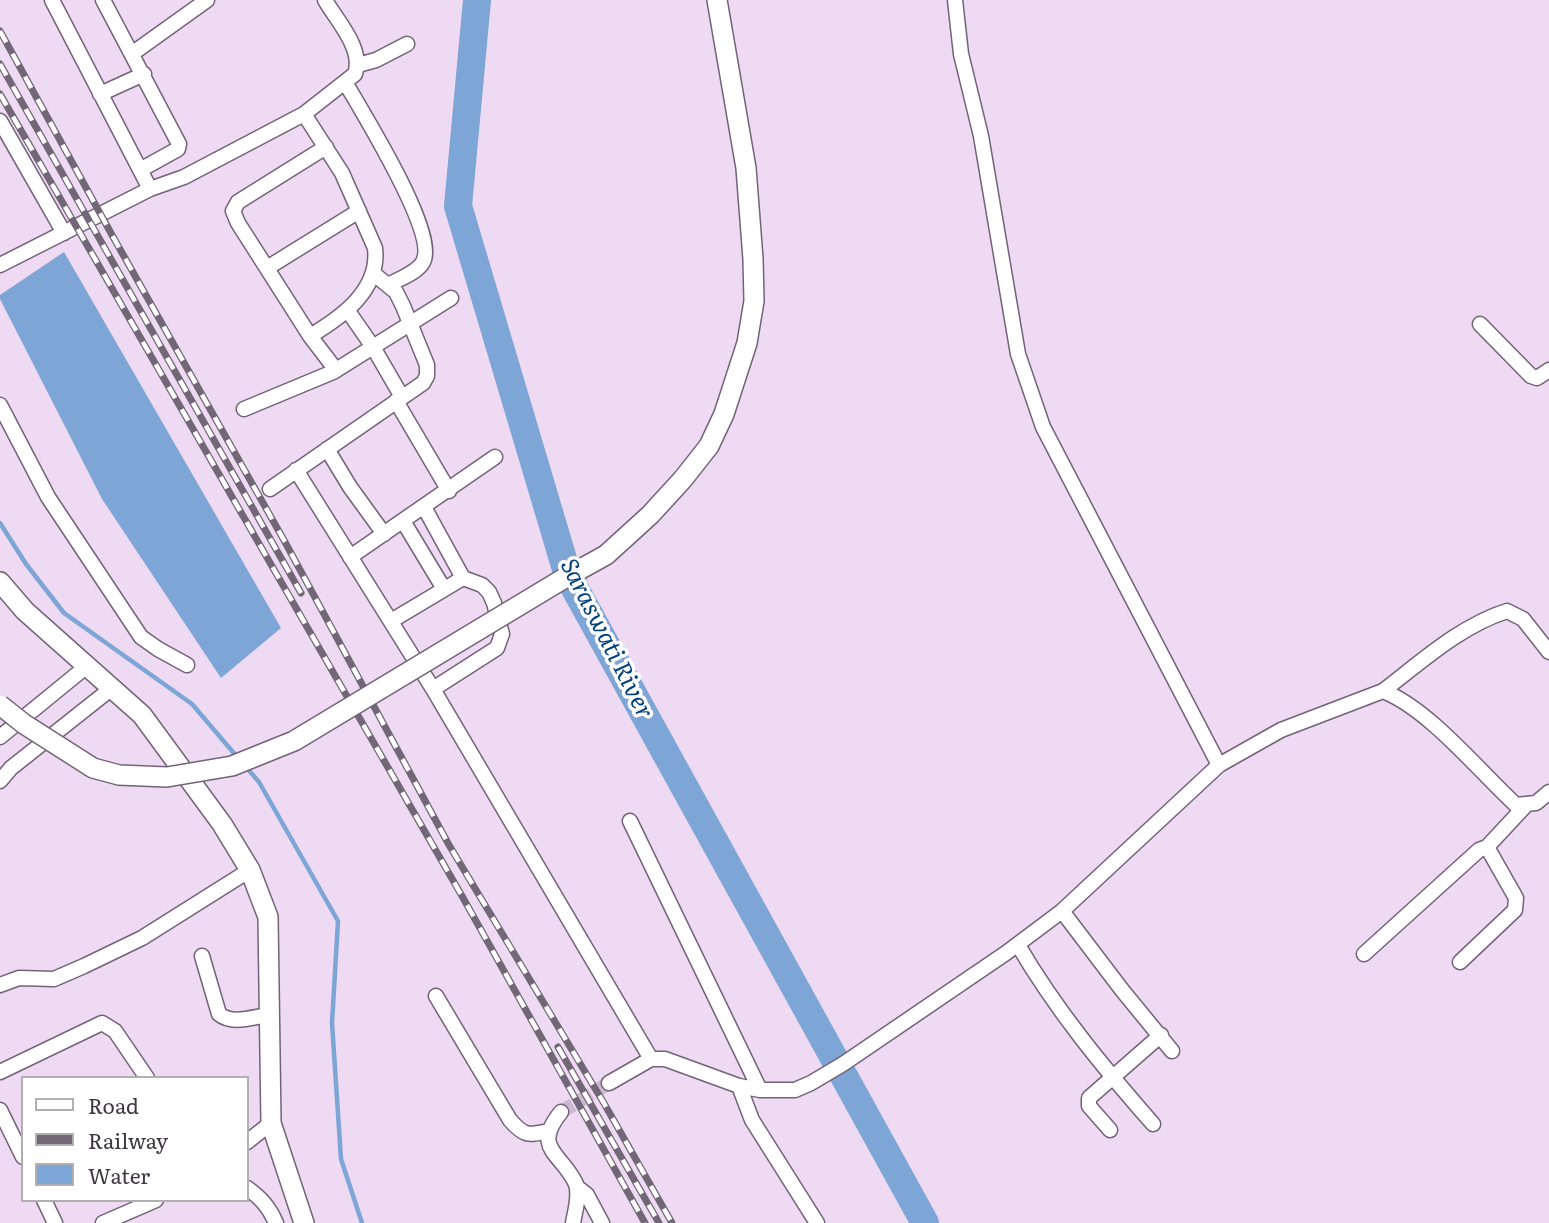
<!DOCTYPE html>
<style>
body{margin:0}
#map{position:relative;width:1549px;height:1223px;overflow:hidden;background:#eedaf3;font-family:Literata,serif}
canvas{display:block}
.legend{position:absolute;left:21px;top:1076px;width:228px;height:126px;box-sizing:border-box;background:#fff;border:2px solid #b2afb3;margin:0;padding:9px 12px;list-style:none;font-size:21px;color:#3f3742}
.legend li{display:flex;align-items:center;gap:14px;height:35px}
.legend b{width:35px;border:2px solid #b2afb3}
</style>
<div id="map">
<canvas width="1549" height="1223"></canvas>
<ul class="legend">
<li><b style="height:9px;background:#fff"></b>Road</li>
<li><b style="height:9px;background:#726776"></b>Railway</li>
<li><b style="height:19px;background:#7da5d5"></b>Water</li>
</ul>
</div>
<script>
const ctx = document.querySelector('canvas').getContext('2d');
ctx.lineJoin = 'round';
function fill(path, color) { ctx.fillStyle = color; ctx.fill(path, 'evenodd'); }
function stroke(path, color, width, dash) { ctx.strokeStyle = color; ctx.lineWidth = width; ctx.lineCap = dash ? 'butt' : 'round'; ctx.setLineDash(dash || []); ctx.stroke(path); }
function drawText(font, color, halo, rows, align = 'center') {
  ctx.font = font + ' Literata,serif'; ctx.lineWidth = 7; ctx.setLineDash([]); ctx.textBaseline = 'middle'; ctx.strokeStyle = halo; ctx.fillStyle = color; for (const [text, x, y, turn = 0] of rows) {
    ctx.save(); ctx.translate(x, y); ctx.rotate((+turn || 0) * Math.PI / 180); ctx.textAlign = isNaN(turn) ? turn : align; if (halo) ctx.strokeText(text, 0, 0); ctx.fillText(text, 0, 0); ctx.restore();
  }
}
fill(new Path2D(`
 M64,252L281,628L221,678L102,499L0,299V295Z`), '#7da5d5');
stroke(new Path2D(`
 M0,523L26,564L64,613L192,704L238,758
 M246,767L259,782L338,921L332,1023L341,1159L362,1223`), '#7da5d5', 4.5);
stroke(new Path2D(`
 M477,0L458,206L568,576L925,1223`), '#7da5d5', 28);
stroke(new Path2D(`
 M561,1112L609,1083`), '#cbb9d0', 14, [14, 7]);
const minor = new Path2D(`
 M52,0L150,189
 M103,0L179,144L178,149L140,170
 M955,0L961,54L981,136L1018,354L1043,427L1219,765
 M133,53L207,0
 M358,65L376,60L407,44
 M345,82C362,112 439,234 423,262C417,273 399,279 388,285
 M100,94L144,74
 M304,114L342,173L375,248C380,290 342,317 310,336
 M0,121L64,233
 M326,147L238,202L233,211L238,223L310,336L336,370
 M0,265L150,189L184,177L304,114L355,74C364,49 337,21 325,0
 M267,268L359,211
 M348,311L373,347L402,397
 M1480,324L1531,376L1537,378L1549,370
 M396,401L449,491
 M0,405L48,497L141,637L158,649L187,665
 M244,409L333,372L451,298
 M327,449L350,487L384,534
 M296,470L433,689L651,1059
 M270,489L423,383L427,376V365L403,306L396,292L374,274
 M424,507L463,578L482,585L489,592L494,603L502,634L497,648L433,689
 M403,521L444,589
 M350,557L495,457
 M391,621L463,578
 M1383,691C1421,662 1460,626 1507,611L1523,619L1549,652
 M0,737L87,666
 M0,781L11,768L112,688
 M630,821L760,1090
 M1062,911L1122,990L1172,1051
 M1018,945C1056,1010 1103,1067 1153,1124
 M1364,954L1479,850L1487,847
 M202,956L219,1014C232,1025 253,1017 269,1015
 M1460,962L1515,910L1516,898L1487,847L1527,804
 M0,985L19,978L54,979L84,966L142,938L250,870
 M436,996L510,1120C525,1137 528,1135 549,1131
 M0,1072L102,1023L115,1031L147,1078
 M609,1083L651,1059H665L739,1086L760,1090H795L811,1083L843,1064L1006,953L1062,911L1219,765L1281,730L1383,691C1429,709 1479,771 1516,805L1536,803L1549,792
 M739,1086L752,1120L817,1223
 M0,1110L23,1157
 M561,1112C531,1149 562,1153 576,1184C580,1196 575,1211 573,1223
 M1110,1130L1089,1106V1098L1161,1035
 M247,1142L271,1123
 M577,1187L587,1195L602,1223
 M247,1188C261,1198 269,1207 276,1223
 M44,1200L55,1223
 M103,1223L156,1200`);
const tertiary = new Path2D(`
 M568,576L606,555L650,515L683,479L709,446L724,414L747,343L754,301L753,259L746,168L717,0
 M0,582L25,611L142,715L222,824L250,870L268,917L271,1123L304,1223`);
stroke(minor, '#746279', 17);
stroke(tertiary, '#746279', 22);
stroke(minor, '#fff', 14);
stroke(tertiary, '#fff', 19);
const rail = new Path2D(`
 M0,31L112,235L285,542L449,845L605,1105L672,1223
 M0,64L301,593
 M0,94L462,896L645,1223
 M558,1047L659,1223`);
stroke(rail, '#726776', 7);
stroke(rail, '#fff', 4.5, [13]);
const tertiaryBridge = new Path2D(`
 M0,705L24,724L93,768L119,775L167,777L232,766L294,741L568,576`);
stroke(tertiaryBridge, '#746279', 22, []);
stroke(tertiaryBridge, '#fff', 19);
drawText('italic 24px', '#03417a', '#fff', [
 ["Saraswati River",606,639,63]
]);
</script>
